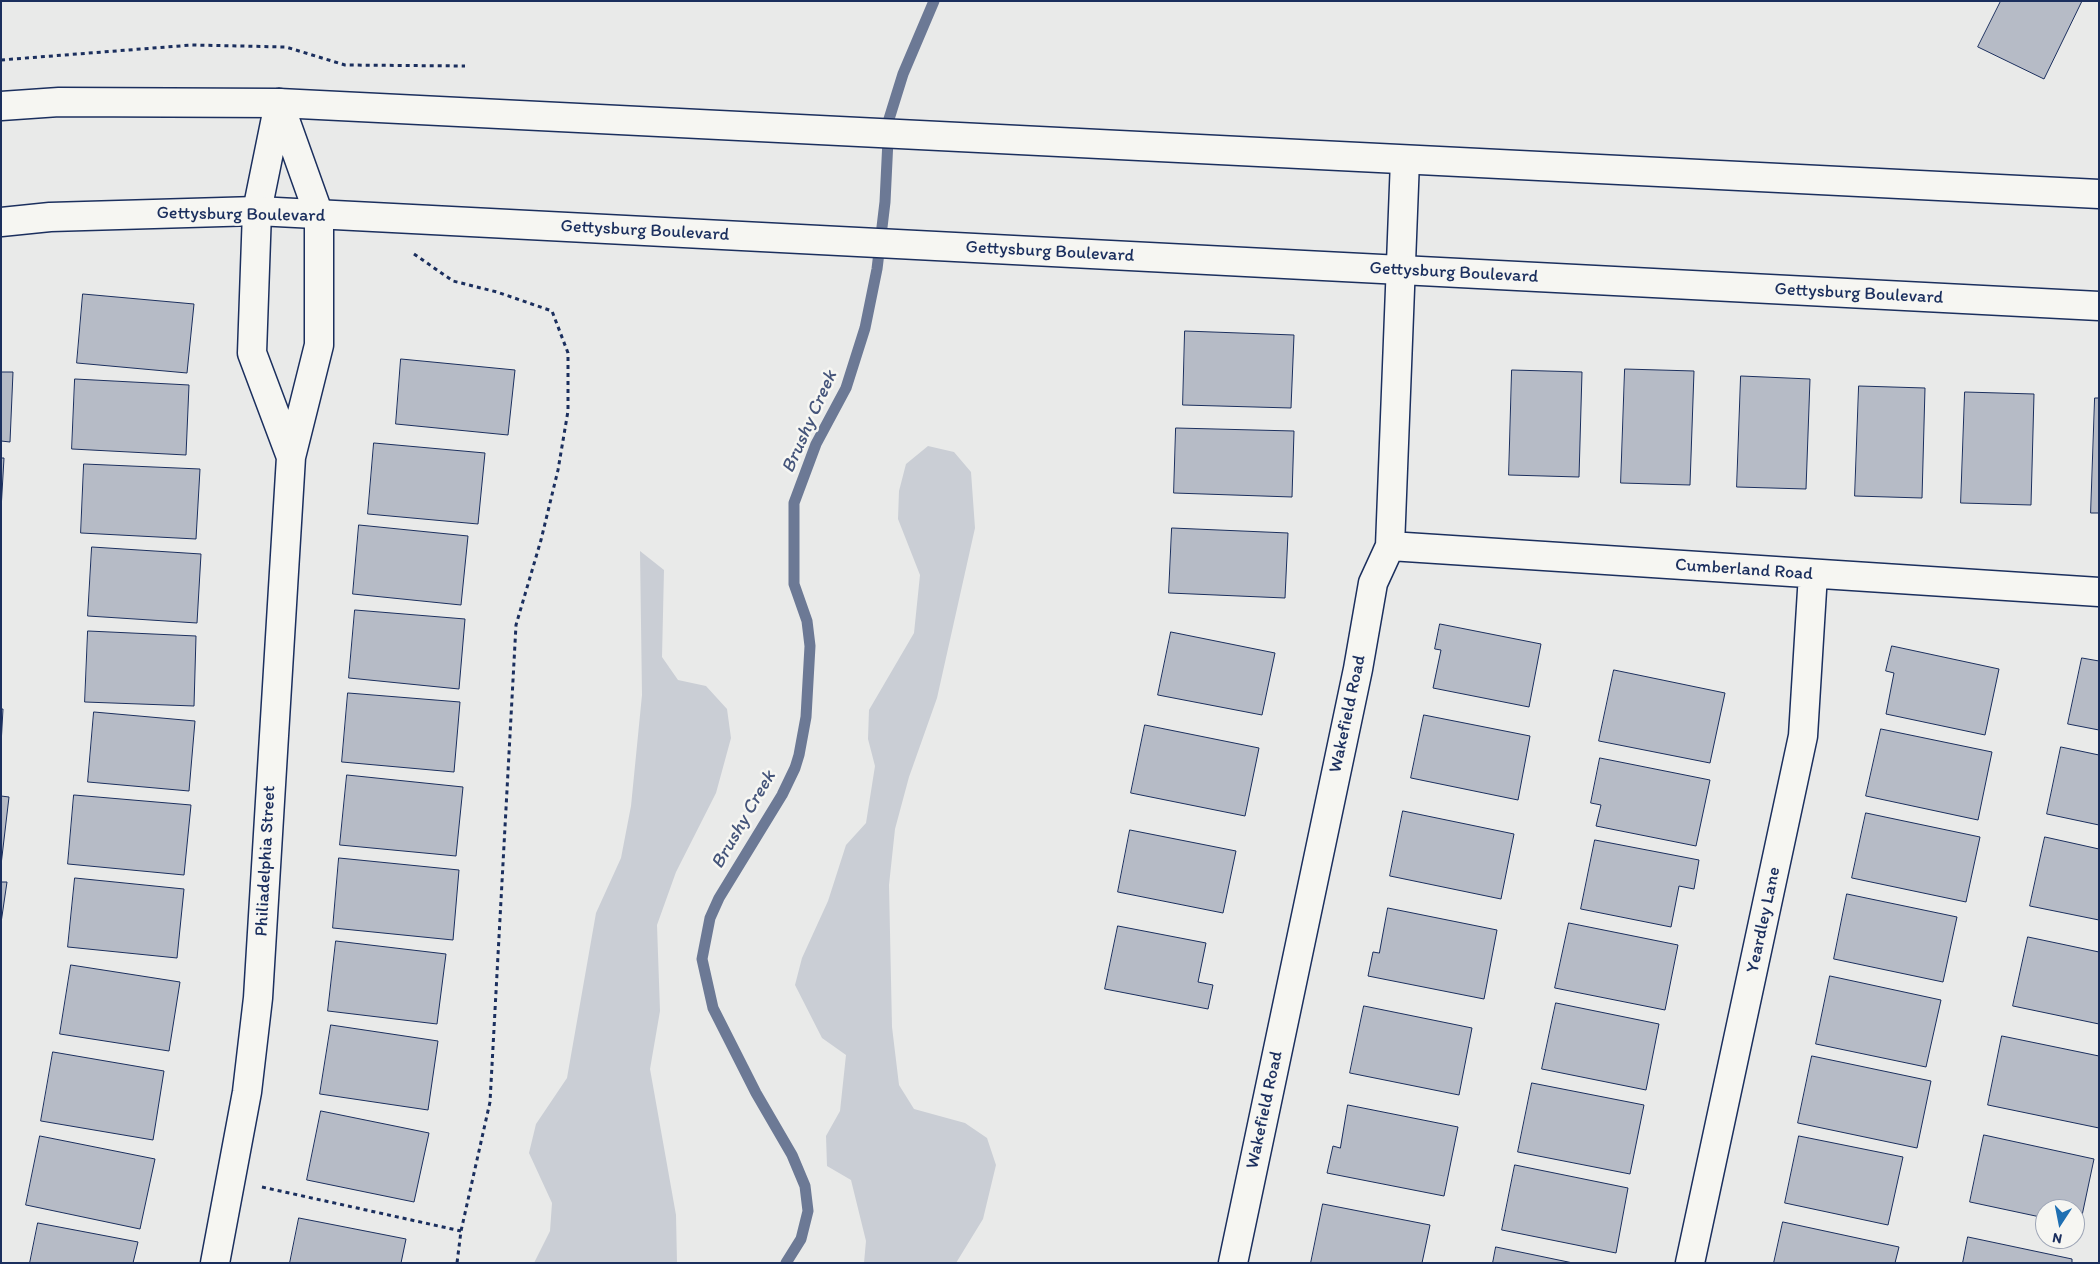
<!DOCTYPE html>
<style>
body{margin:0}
#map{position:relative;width:2100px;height:1264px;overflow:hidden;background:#e9eae9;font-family:Itim,sans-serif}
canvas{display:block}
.frame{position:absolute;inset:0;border:2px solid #1b2f5e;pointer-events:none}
.north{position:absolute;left:2035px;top:1199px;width:50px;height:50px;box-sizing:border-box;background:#f6f6f2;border:1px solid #9ea6b7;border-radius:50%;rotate:191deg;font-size:14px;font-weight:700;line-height:20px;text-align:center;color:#1b2f5e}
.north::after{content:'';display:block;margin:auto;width:18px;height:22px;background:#1f6fb2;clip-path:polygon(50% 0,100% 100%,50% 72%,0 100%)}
</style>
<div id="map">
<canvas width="2100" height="1264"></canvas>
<div class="frame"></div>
<div class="north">N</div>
</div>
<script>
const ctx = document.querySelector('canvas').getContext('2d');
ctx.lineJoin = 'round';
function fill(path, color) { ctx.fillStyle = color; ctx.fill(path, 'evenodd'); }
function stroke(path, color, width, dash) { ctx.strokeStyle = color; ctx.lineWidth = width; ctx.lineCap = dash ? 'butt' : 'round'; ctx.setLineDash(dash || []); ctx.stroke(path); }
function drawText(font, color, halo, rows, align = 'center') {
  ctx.font = font + ' Itim,sans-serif'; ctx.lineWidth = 5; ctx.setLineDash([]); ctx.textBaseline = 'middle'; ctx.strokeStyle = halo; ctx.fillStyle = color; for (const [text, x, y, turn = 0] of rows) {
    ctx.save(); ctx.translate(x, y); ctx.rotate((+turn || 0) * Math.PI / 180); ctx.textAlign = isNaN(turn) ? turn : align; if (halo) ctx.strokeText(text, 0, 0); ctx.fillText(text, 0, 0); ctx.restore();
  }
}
fill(new Path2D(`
 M928,446L954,452L971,472L975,528L937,698L909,777L895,829L889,885L892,1027L899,1085L914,1109L965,1123L987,1138L996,1165L983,1219L956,1263H864L866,1241L851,1180L827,1166L826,1136L840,1111L846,1055L822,1038L795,985L802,958L828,901L846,845L866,823L875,766L868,739L869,710L914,633L920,575L898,519L899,491L906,464Z
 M640,551L664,570L662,657L678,680L706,686L727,709L731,738L716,793L676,872L657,925L660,1011L650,1069L676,1215L677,1263H534L550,1231L552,1203L529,1153L536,1124L567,1078L596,913L621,858L631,806L642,695Z`), '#caced5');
stroke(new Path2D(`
 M786,1263L801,1239L808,1211L805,1186L792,1155L756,1093L713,1008L702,959L710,918L719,898L782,795L795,768L799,755L806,717L810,646L807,621L794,584V503L816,444L846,388L865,328L877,269L885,202L889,119L903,74L934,1`), '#6c7995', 11);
const building = new Path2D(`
 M2001,1H2082L2044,79L1978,47Z
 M83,294L194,304L187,373L77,363Z
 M1185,331L1294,335L1291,408L1183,405Z
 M401,359L515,370L508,435L396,424Z
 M1625,369L1694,371L1690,485L1621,483Z
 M1512,370L1582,372L1579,477L1509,475Z
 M1,372H13L10,442L1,441Z
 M1741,376L1810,379L1806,489L1737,487Z
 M75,379L189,385L186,455L72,449Z
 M1859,386L1925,388L1922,498L1855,496Z
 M1965,392L2034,394L2031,505L1961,503Z
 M2095,398H2099V513H2091Z
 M1176,428L1294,431L1292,497L1174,493Z
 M374,443L485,453L478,524L368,514Z
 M1,458H4L1,510Z
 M84,464L200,469L196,539L81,533Z
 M359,525L468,536L461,605L353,594Z
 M1172,528L1288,533L1285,598L1169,593Z
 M92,547L201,554L197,623L88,616Z
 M355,610L465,619L459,689L349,678Z
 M1440,624L1541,644L1529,707L1433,688L1441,650L1435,649Z
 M88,631L196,636L194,706L85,702Z
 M1171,632L1275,653L1262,715L1158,695Z
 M1892,646L1999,669L1985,735L1886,714L1894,673L1886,671Z
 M2082,658L2099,661V730L2068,724Z
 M1614,670L1725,693L1710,763L1599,741Z
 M348,693L460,702L454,772L342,762Z
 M1,709H3L1,745Z
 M94,712L195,721L189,791L88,782Z
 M1424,715L1530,736L1518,800L1411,778Z
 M1145,725L1259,748L1245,816L1131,793Z
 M1881,729L1992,752L1978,820L1866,796Z
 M2061,747L2099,755V825L2047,814Z
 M1600,758L1710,780L1696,846L1596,826L1601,805L1591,803Z
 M347,775L463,787L456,856L340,845Z
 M74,795L191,805L184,875L68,864Z
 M1,796L9,797L1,865Z
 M1403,811L1514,834L1501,899L1390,876Z
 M1866,813L1980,837L1966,902L1852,878Z
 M1130,830L1236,851L1223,913L1118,892Z
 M2045,837L2099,849V920L2030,906Z
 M1595,840L1699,860L1694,889L1679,886L1671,927L1581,909Z
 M339,858L459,870L453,940L333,928Z
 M75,878L184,889L177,958L68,947Z
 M1,882H7L1,923Z
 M1847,894L1957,917L1943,982L1834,959Z
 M1388,908L1497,930L1484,999L1368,976L1373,952L1379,953Z
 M1569,923L1678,945L1665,1010L1555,988Z
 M1118,926L1206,943L1198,982L1213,985L1208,1009L1105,989Z
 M2028,937L2099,952V1024L2013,1006Z
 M336,941L446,954L437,1024L328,1011Z
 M71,965L180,982L169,1051L60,1034Z
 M1830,976L1941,1000L1926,1067L1816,1044Z
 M1556,1003L1659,1024L1646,1090L1542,1069Z
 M1364,1006L1472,1028L1459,1095L1350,1073Z
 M331,1025L438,1041L428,1110L320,1094Z
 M2002,1036L2099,1056V1128L1988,1105Z
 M53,1052L164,1071L153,1140L41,1121Z
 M1812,1056L1931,1081L1917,1148L1798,1123Z
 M1532,1083L1644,1105L1630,1174L1518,1152Z
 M1348,1105L1458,1127L1444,1196L1327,1173L1333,1146L1340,1148Z
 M321,1111L429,1133L414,1202L307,1180Z
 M1984,1135L2094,1159L2080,1225L2075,1224V1209H2045V1218L1970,1202Z
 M40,1136L155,1159L140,1229L26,1205Z
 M1799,1136L1903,1157L1888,1225L1785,1203Z
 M1515,1165L1628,1188L1616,1253L1502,1230Z
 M1323,1204L1430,1225L1422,1263H1311Z
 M299,1218L406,1239L401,1263H290Z
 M1783,1222L1899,1247L1895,1263H1774Z
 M38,1223L138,1242L133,1263H30Z
 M1968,1237L2072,1259V1263H1963Z
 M1496,1247L1573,1263H1493Z`);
fill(building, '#b6bbc6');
stroke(building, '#1b2f5e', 1);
const minor = new Path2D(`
 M279,103L257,211L252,353L291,457
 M1390,546L2099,592
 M215,1263L247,1092L258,998L291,457L319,345V215L279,103
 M1233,1263L1358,669L1373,583L1390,546L1405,160
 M1690,1263L1803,736L1813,574`);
const tertiary = new Path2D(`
 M1,106L59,102L279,103L2099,194
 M1,222L50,217L257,211L2099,306`);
stroke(minor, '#1b2f5e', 31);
stroke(tertiary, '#1b2f5e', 31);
stroke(new Path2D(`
 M1,60L192,45L286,47L345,65L465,66
 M414,254L453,281L497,292L552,311L568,353V411L558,470L541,540L516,625L490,1102L461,1231L457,1263
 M262,1187L461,1231`), '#1b2f5e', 3, [4, 4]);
stroke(minor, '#f6f6f2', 28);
stroke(tertiary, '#f6f6f2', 28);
drawText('18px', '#1b2f5e', '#f6f6f2', [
 ["Gettysburg Boulevard",241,215,1],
 ["Gettysburg Boulevard",645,231,3],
 ["Gettysburg Boulevard",1050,252,3],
 ["Gettysburg Boulevard",1454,273,3],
 ["Gettysburg Boulevard",1859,294,3],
 ["Cumberland Road",1744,570,4],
 ["Wakefield Road",1348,714,-78],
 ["Philiadelphia Street",266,861,-87],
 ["Yeardley Lane",1764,920,-78],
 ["Wakefield Road",1265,1110,-78]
]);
drawText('italic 19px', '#44547a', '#f6f6f2', [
 ["Brushy Creek",810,422,-66],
 ["Brushy Creek",744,820,-60]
]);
</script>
